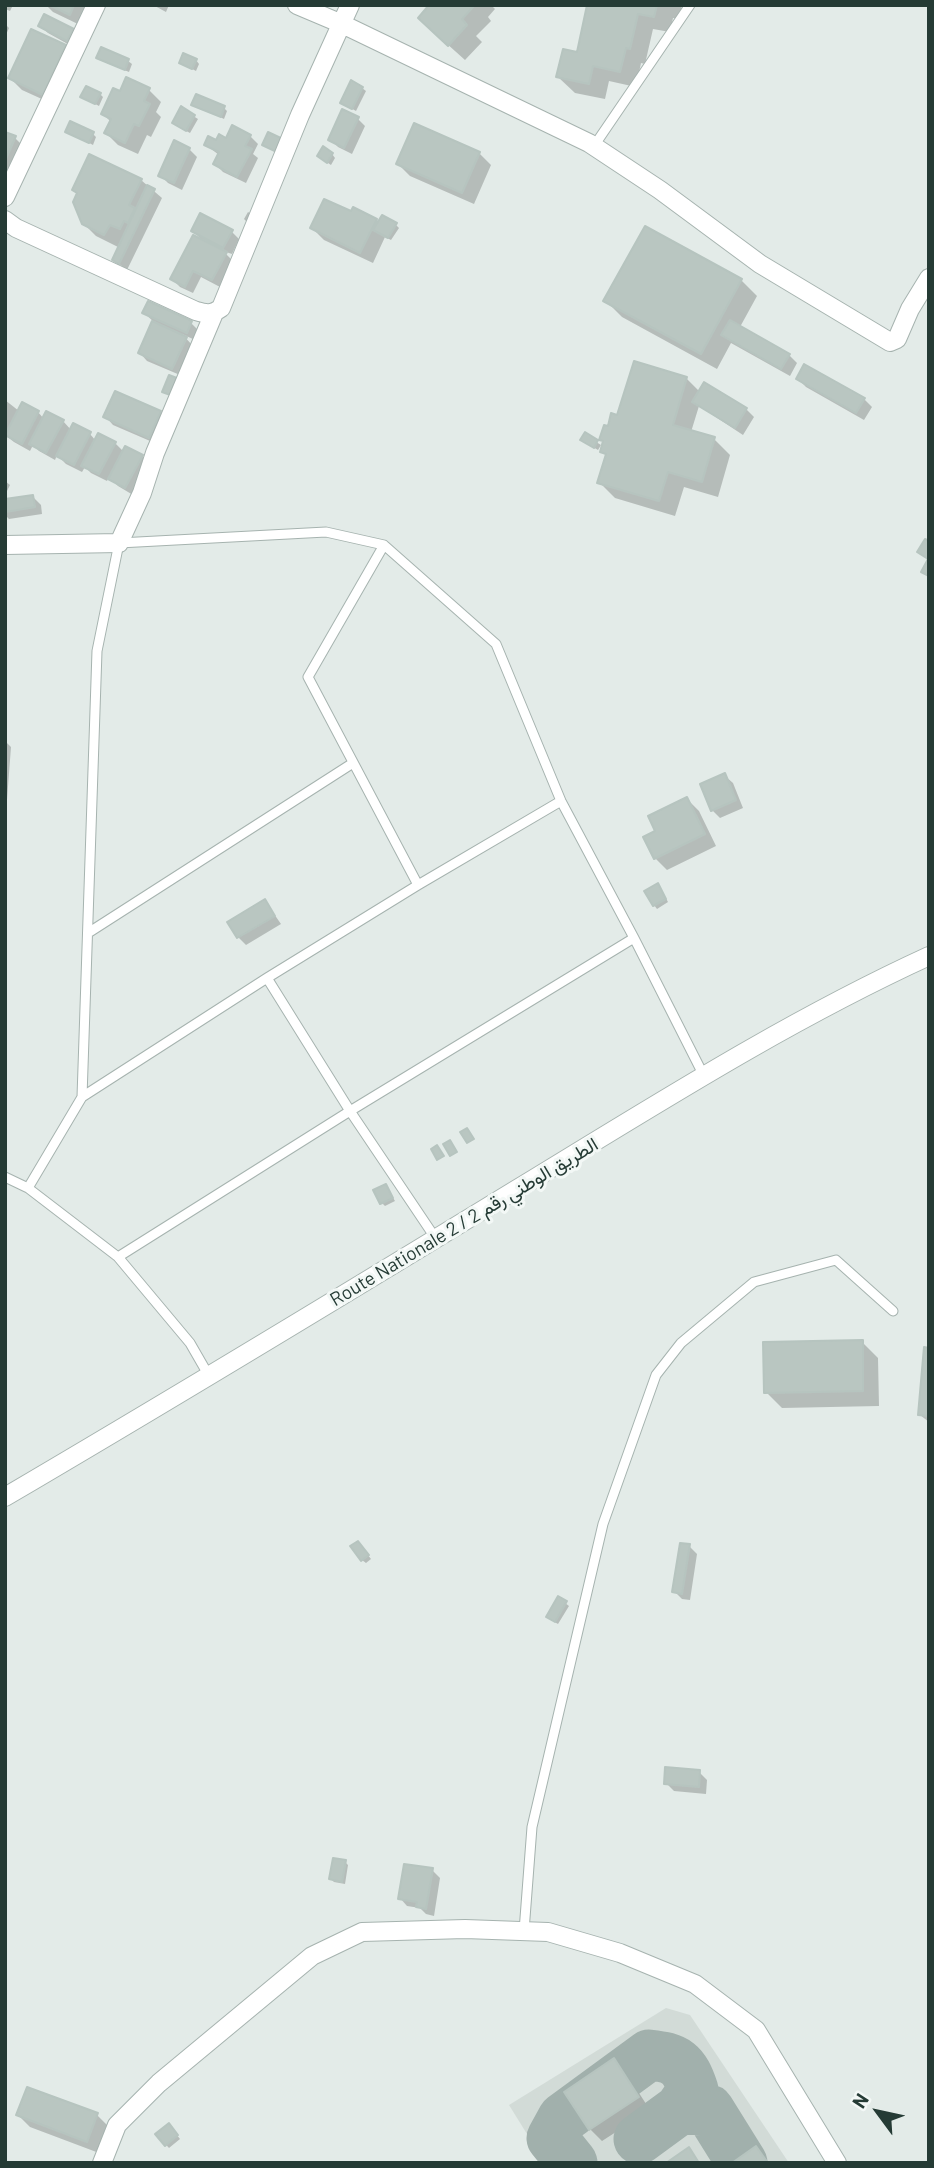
<!DOCTYPE html>
<meta charset="utf-8">
<style>
body{margin:0}
#map{position:relative;width:934px;height:2168px;overflow:hidden;background:#e3ebe8;font-family:Barlow,sans-serif}
canvas{display:block}
.frame{position:absolute;inset:0;border:7px solid #253b35;pointer-events:none}
.north{position:absolute;left:843px;top:2077px;width:70px;height:70px;-webkit-text-stroke:5px #f3f8f6;paint-order:stroke;rotate:303deg;font-size:19px;font-weight:700;line-height:28px;text-align:center;color:#253b35}
.north::after{content:'';display:block;margin:auto;width:24px;height:32px;background:#253b35;clip-path:polygon(50% 0,100% 100%,50% 72%,0 100%)}
</style>
<div id="map">
<canvas width="934" height="2168"></canvas>
<div class="frame"></div>
<div class="north">N</div>
</div>
<script>
const ctx = document.querySelector('canvas').getContext('2d');
ctx.lineJoin = 'round';
function fill(path, color) { ctx.fillStyle = color; ctx.fill(path, 'evenodd'); }
function stroke(path, color, width, dash) { ctx.strokeStyle = color; ctx.lineWidth = width; ctx.lineCap = dash ? 'butt' : 'round'; ctx.setLineDash(dash || []); ctx.stroke(path); }
function drawText(font, color, halo, rows, align = 'center') {
  ctx.font = font + ' Barlow,Vazirmatn,sans-serif'; ctx.lineWidth = 6; ctx.setLineDash([]); ctx.textBaseline = 'middle'; ctx.strokeStyle = halo; ctx.fillStyle = color; for (const [text, x, y, turn = 0] of rows) {
    ctx.save(); ctx.translate(x, y); ctx.rotate((+turn || 0) * Math.PI / 180); ctx.textAlign = isNaN(turn) ? turn : align; if (halo) ctx.strokeText(text, 0, 0); ctx.fillText(text, 0, 0); ctx.restore();
  }
}
fill(new Path2D(`
 M666,2008L690,2015L789,2163H545L509,2105Z`), '#d2dbd7');
fill(new Path2D(`
 M5,5H13L10,11L5,9Z
 M46,5H92L82,26L53,12Z
 M153,5H169L166,12Z
 M432,5H491L495,9L488,17L491,21L476,36L482,42L465,60L436,34Z
 M589,5H682L679,19L673,18L670,32L653,29L645,64L641,63L636,87L609,81L605,99L575,93L558,77L578,54Z
 M5,24L9,28L5,37Z
 M40,26L72,31L80,38L75,48L48,33Z
 M65,47L77,59L55,105L22,90L10,78Z
 M102,49L128,61L132,64L129,72L102,61L98,57Z
 M196,60L199,64L196,71L181,63Z
 M362,88L366,91L356,111L342,103Z
 M149,90L161,102L156,112L161,117L151,137L147,135L138,154L118,145L106,133L111,122L103,114L121,94Z
 M100,94L103,97L99,106L82,97Z
 M194,104L224,108L227,111L224,119Z
 M182,109L198,119L190,133L177,126Z
 M358,119L365,126L352,154L338,147L330,139Z
 M67,131L93,134L96,137L93,145Z
 M5,134L15,138L23,146L5,186Z
 M250,136L258,144L253,154L258,158L246,183L223,172L215,164L219,155L206,145Z
 M189,149L197,157L182,190L168,183L160,175Z
 M479,153L491,165L474,204L410,176L398,164Z
 M332,154L335,158L331,165L322,159Z
 M141,180L162,198L127,270L114,260L120,248L96,236L83,223Z
 M248,212L256,217L247,222L244,219Z
 M351,214L376,220L379,223L395,224L399,228L391,240L385,237L373,263L324,240L312,228Z
 M193,231L232,232L239,239L232,254L223,251L233,261L220,287L201,277L193,293L180,287L172,279L204,242Z
 M741,280L757,296L740,327L789,355L797,363L790,376L731,343L717,369L622,317L606,301Z
 M149,303L191,323L199,331L195,340L182,334L193,346L180,375L147,361L140,353L154,322L144,313Z
 M686,378L700,392L746,409L754,417L743,435L699,406L691,432L714,439L730,455L718,497L684,487L675,516L615,498L599,482L607,456L602,452L603,440H601L619,417Z
 M798,379L864,399L872,407L864,420L806,387Z
 M5,400L19,411L38,412L44,419L63,421L72,431L90,434L96,441L115,443L124,452L142,456L149,464L133,495L118,486L109,477L107,481L91,473L85,467L82,472L66,464L57,455L55,460L39,451L33,445L30,451L14,442L5,435Z
 M160,413L168,421L157,444L113,425L106,417Z
 M585,435L601,445L598,450L586,443Z
 M5,481L10,485L5,495Z
 M33,497L41,505L42,514L9,519L5,515V501Z
 M5,741L11,747L6,813H5Z
 M725,776L733,783L743,808L720,818L712,810Z
 M687,799L699,811L716,846L667,870L655,858L657,832Z
 M661,889L668,902L657,909L654,905Z
 M265,901L281,924L246,945L238,937Z
 M386,1186L395,1201L385,1206L382,1203Z
 M862,1342L878,1358L879,1406L782,1408L766,1392Z
 M929,1350V1422L920,1415Z
 M361,1546L371,1559L366,1563L362,1560Z
 M689,1546L697,1554L690,1600L682,1599L674,1591Z
 M565,1603L569,1606L558,1624L551,1620Z
 M699,1772L707,1780L706,1794L674,1791L666,1783Z
 M345,1862L348,1865L345,1884L334,1882L331,1879Z
 M432,1870L440,1878L434,1916L426,1914L420,1908L407,1906L400,1898Z
 M614,2061L626,2073L650,2110L602,2141L590,2129L566,2092Z
 M18,2115H97L109,2127L99,2153L30,2127Z
 M169,2125L180,2139L169,2148L157,2135Z`), '#0003');
stroke(new Path2D(`
 M639,2139L680,2109L709,2110L742,2163
 M572,2163L552,2138L563,2118L649,2055C677,2058 684,2063 693,2090L680,2109`), '#a1b0ac', 51);
const building = new Path2D(`
 M49,5H74L70,15Z
 M429,5H475L462,19L467,25L448,46L418,18Z
 M587,5H657L654,17L638,14L630,49L626,48L620,72L593,66L589,84L556,77L563,49L577,52Z
 M44,14L74,29L67,41L38,26Z
 M31,29L66,45L43,95L8,78Z
 M101,47L129,59L125,70L96,58Z
 M183,53L197,59L192,69L179,63Z
 M126,77L150,88L144,101L150,104L139,126L134,124L125,143L104,133L111,119L101,114L113,88L120,91Z
 M351,80L363,87L352,109L340,103Z
 M86,86L101,93L95,104L80,97Z
 M196,94L225,106L221,117L191,105Z
 M181,106L195,115L186,131L172,123Z
 M342,109L359,117L344,148L328,140Z
 M70,121L94,132L89,143L65,132Z
 M414,123L480,152L462,193L396,164Z
 M232,125L251,135L245,146L252,149L237,177L213,164L219,152L204,145L208,136L216,140L219,134L226,138Z
 M5,132L16,136L5,161Z
 M268,132L285,140L279,153L262,145Z
 M174,140L190,148L174,183L158,176Z
 M323,146L333,153L327,163L317,156Z
 M89,154L142,179L129,205L135,208L128,223L124,221L120,229L110,225L104,235L82,224L73,202L77,193L72,190Z
 M147,185L155,189L119,264L112,260Z
 M324,199L351,211L353,207L377,219L360,253L310,228Z
 M200,213L233,230L223,248L191,231Z
 M382,215L397,223L388,238L373,230Z
 M645,226L742,279L701,354L603,301Z
 M193,235L227,252L212,280L193,271L185,287L170,279Z
 M148,301L192,321L187,333L142,313Z
 M730,320L790,354L781,369L721,335Z
 M152,321L187,337L172,369L138,353Z
 M634,361L687,377L673,425L715,437L702,482L668,472L659,501L597,483L606,454L600,452L603,441L599,440L604,425L608,426L611,413L617,415Z
 M804,364L865,398L856,413L796,379Z
 M169,375L182,380L176,397L162,392Z
 M704,382L747,408L735,428L692,402Z
 M115,391L161,411L149,438L103,417Z
 M22,402L39,411L22,444L5,435Z
 M46,411L64,420L46,453L29,444Z
 M73,423L91,432L74,465L56,456Z
 M585,432L598,440L594,448L580,440Z
 M98,433L116,442L99,474L81,466Z
 M125,446L143,455L125,488L108,479Z
 M33,495L35,507L5,512V499Z
 M925,539L929,541V576L921,572L928,559L917,552Z
 M725,773L736,800L711,811L700,784Z
 M687,797L705,834L654,859L643,837L655,831L648,816Z
 M658,883L666,899L653,906L644,891Z
 M265,899L275,916L237,938L227,922Z
 M467,1128L474,1139L467,1143L460,1132Z
 M450,1140L457,1152L450,1156L443,1144Z
 M437,1145L444,1156L437,1160L431,1149Z
 M386,1184L393,1198L380,1204L373,1190Z
 M863,1340V1391L764,1393L763,1342Z
 M924,1347L929,1348V1416L918,1415Z
 M358,1541L369,1555L361,1561L350,1546Z
 M680,1543L690,1544L682,1594L672,1592Z
 M558,1596L567,1601L555,1622L546,1617Z
 M665,1767L700,1770L699,1787L664,1784Z
 M333,1858L346,1860L342,1882L329,1879Z
 M404,1864L433,1868L426,1909L416,1907L417,1902L398,1899Z
 M614,2058L639,2097L589,2130L564,2092Z
 M27,2087L98,2113L87,2142L16,2115Z
 M169,2123L178,2135L165,2146L155,2134Z
 M756,2146L768,2163H732L739,2158Z
 M689,2147L699,2163H666Z`);
fill(building, '#b9c6c1');
stroke(building, '#b6c4bf', 2);
const lane = new Path2D(`
 M594,146L690,5
 M384,545L308,677L418,885
 M88,933L353,763
 M267,978L350,1111L436,1239
 M82,1097L97,651L119,543L326,532L384,545L496,644L561,801L634,938L704,1076
 M5,1177L28,1188L118,1257L190,1343L209,1376
 M28,1188L82,1097L267,978L418,885L561,801
 M118,1257L350,1111L634,938
 M524,1931L532,1827L603,1524L656,1375L681,1343L754,1282L836,1260L893,1311`);
const street = new Path2D(`
 M297,5L342,24L589,143L660,190L760,264L890,342L897,339L910,309L929,278
 M5,197L96,5
 M5,220L16,228L196,311C207,314 211,315 221,308L300,115L350,5
 M5,545L119,543L142,493L155,453L214,313
 M5,1497C177,1396 347,1293 517,1189C652,1107 785,1022 929,956
 M102,2163L117,2125L159,2083L312,1956L362,1932L465,1929L548,1932L620,1953L695,1984L756,2030L837,2163`);
stroke(lane, '#a6b3af', 11);
stroke(street, '#a6b3af', 20);
stroke(lane, '#fff', 9);
stroke(street, '#fff', 18);
drawText('19px', '#253b35', '#f3f8f6', [
 ["Route Nationale 2 / الطريق الوطني رقم 2",464,1222,-31]
]);
</script>
